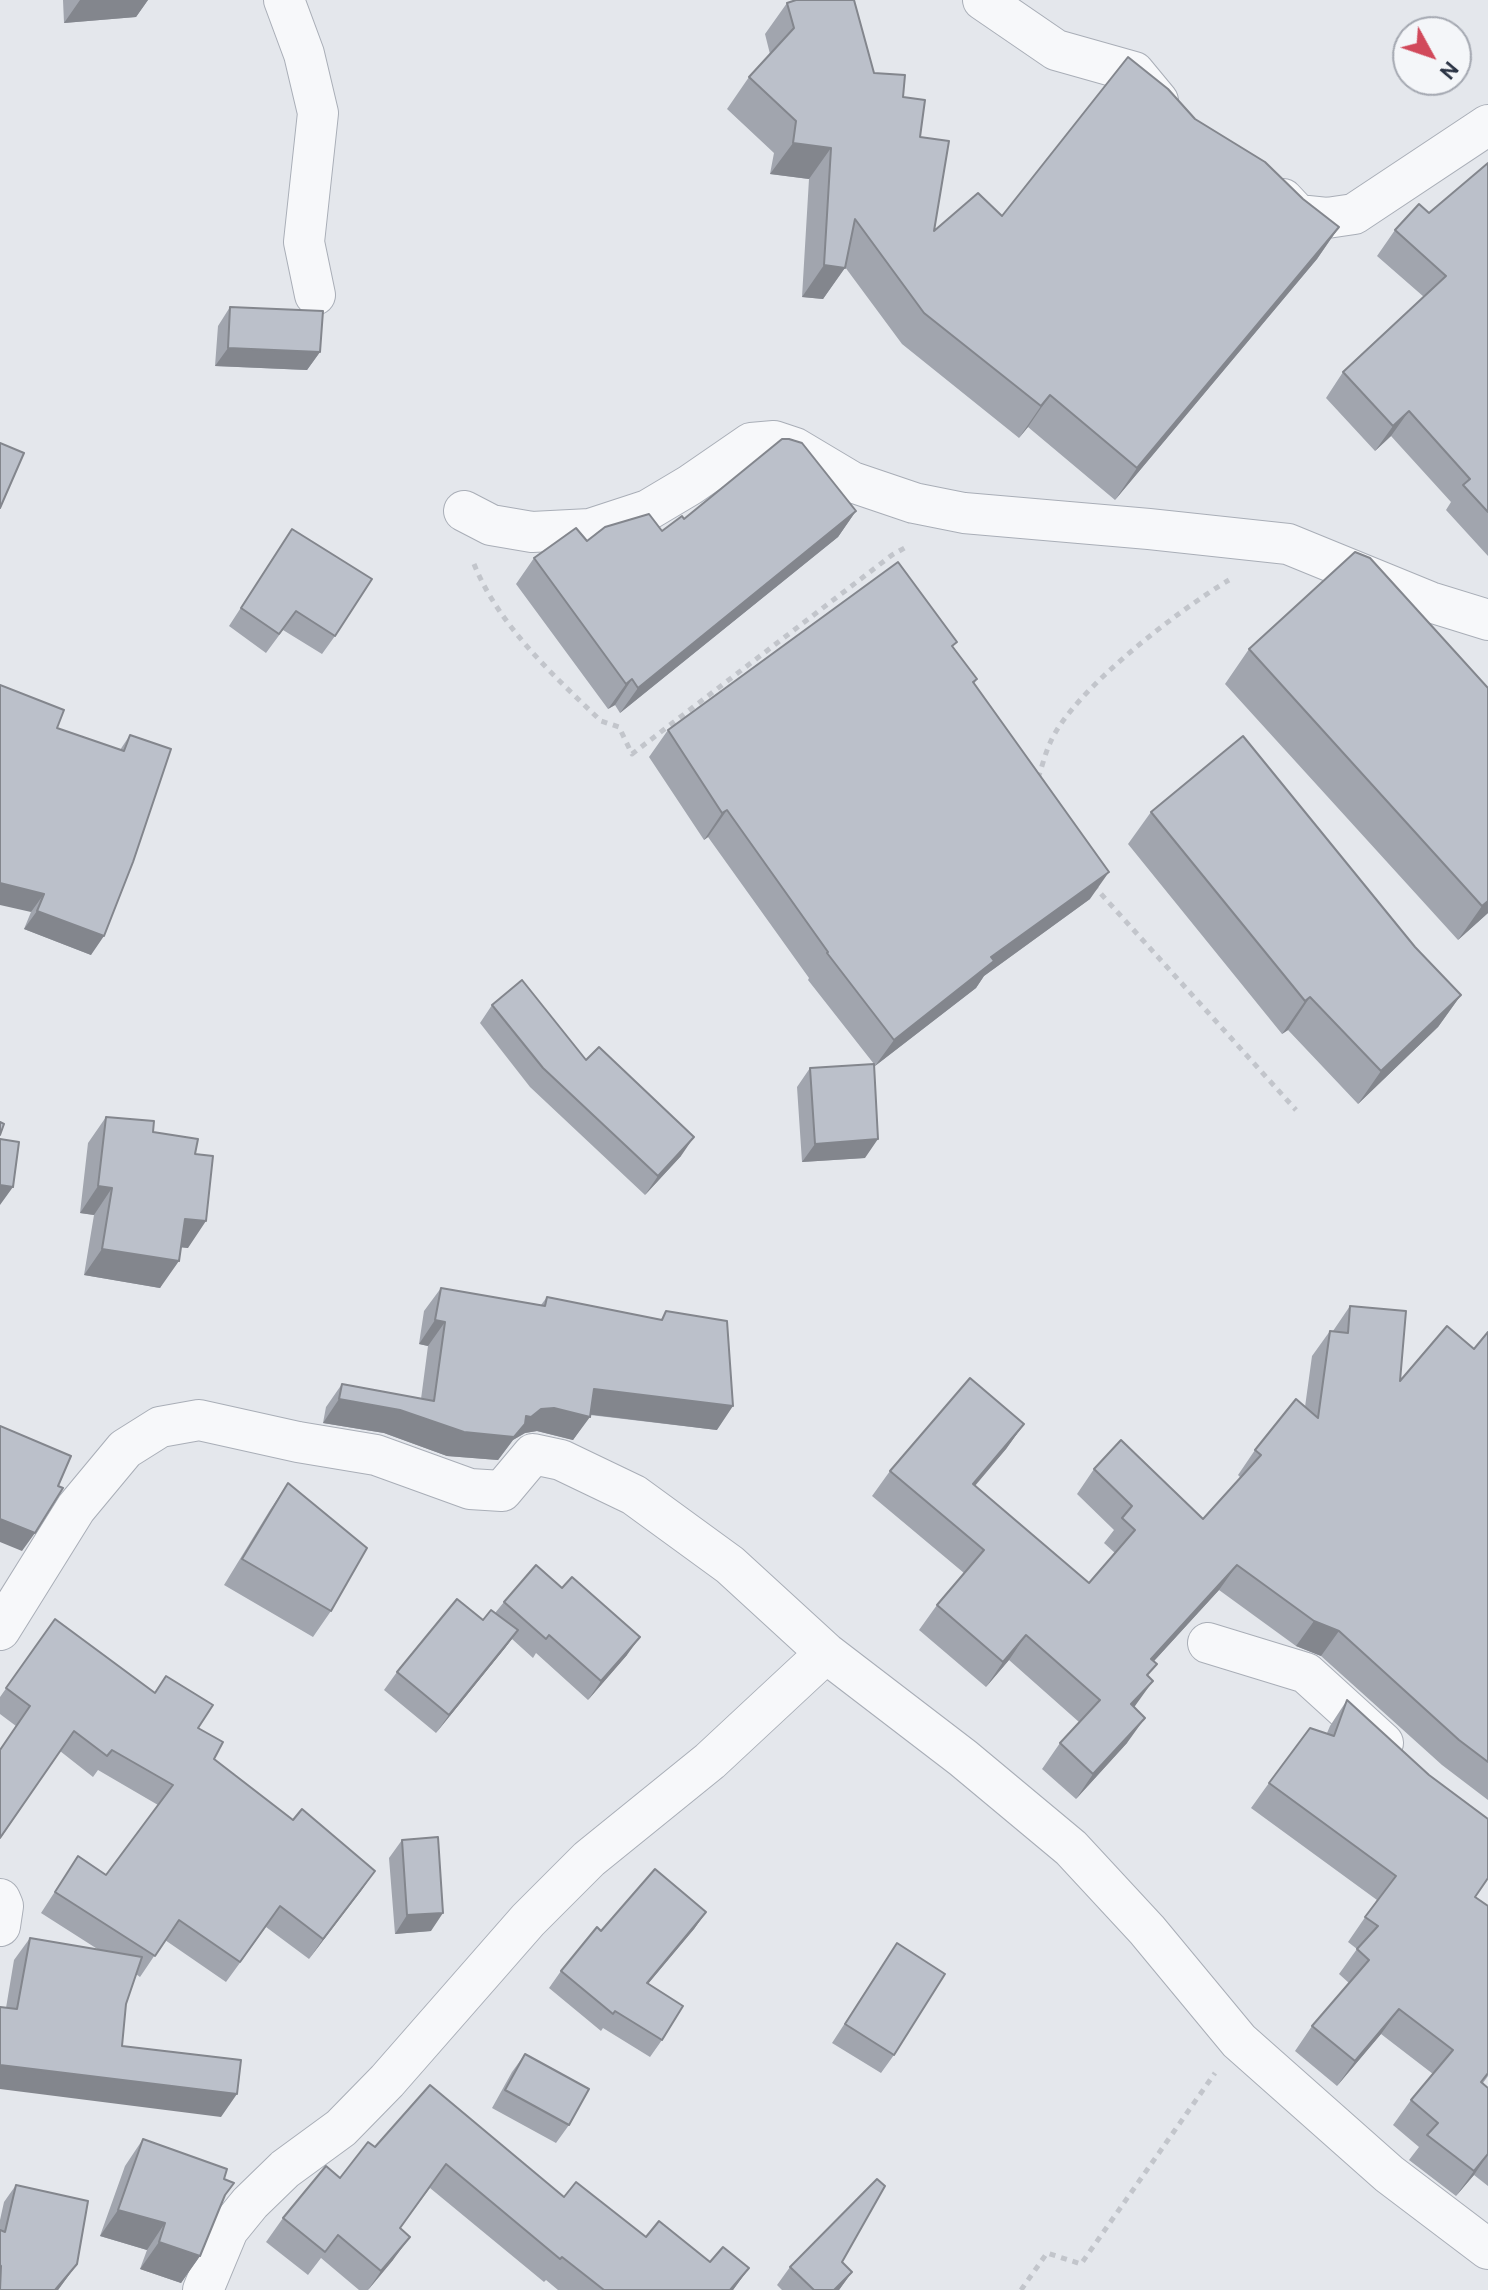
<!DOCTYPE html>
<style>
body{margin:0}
#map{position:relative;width:1488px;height:2290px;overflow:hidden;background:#e4e7ec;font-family:Cabin,sans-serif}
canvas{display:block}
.north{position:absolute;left:1392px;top:16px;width:80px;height:80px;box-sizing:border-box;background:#f4f6f9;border:2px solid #a4a8b1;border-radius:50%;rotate:130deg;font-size:22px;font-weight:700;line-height:32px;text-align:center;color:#2b3445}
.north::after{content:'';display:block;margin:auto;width:28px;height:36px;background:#d1495b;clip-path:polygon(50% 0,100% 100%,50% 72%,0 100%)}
</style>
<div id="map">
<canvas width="1488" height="2290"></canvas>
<div class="north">N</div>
</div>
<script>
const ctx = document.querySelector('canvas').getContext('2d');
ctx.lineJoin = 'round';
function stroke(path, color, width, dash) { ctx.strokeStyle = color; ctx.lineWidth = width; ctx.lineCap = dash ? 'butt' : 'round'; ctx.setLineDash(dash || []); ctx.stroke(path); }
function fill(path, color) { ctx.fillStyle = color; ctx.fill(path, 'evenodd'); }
const street = new Path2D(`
 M284,0L304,54L318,113L304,242L315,295
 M983,0L1056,50L1134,72L1158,101
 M1283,199L1298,215L1327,218L1354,214L1488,125
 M464,511L491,525L532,532L590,529L648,510L690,485L751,443L774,441L795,448L852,482L914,503L964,513L1149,529L1288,544L1430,602L1488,620
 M0,1630L76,1508L125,1449L160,1427L199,1420L298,1442L376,1455L470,1489L502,1491L533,1454L561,1460L634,1495L730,1565L826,1653L963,1758L1071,1848L1147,1930L1239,2041L1389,2174L1488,2249
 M1208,1643L1306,1673L1383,1743
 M0,1899L3,1906L0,1926
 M203,2290L228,2230L250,2203L285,2169L341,2128L387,2081L528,1920L589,1859L710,1761L826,1653`);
stroke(street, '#a9aeb7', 42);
stroke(new Path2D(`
 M474,564C499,626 554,676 601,721L619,727L632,754L892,555L908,546
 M1038,778C1042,767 1045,754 1050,743C1073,690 1179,610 1229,580
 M1093,885L1296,1110
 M1021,2290L1047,2253L1081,2264L1215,2073`), '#c2c5cb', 5, [6, 6]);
stroke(street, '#f7f8fa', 40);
fill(new Path2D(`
 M63,0H148L136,17L64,23Z
 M787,3L903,97L920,137L934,231L1002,216L1195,119L1339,227L1317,259L1115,500L1028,427L1019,438L902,344L845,267L823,299L802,297L809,179L770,174L774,153L727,109L749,77L770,54L765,34Z
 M1488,163V556L1446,510L1451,502L1391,436L1375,451L1326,398L1343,372L1424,297L1377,256L1395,230L1429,213Z
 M230,307L320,352L307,370L215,366L218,326Z
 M856,511L838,537L620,713L615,705L608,709L516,584L534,558L587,541L662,531L684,519Z
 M292,529L335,636L322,654L283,630L266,653L229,626Z
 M953,647L977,679L974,684L1090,899L984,976L976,988L875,1066L874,1064L865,1158L802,1162L797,1087L810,1068L874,1064L808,980L809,978L708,837L704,840L649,757L668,730Z
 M1249,649L1488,913L1458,940L1225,684Z
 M57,728L120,750L130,735L91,955L24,929L31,912Z
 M1151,812L1415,947L1461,995L1438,1027L1358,1104L1288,1030L1282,1034L1128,844Z
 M492,1005L586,1060L681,1156L645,1195L530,1087L480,1023Z
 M106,1117L153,1132L195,1154L188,1248L181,1247L160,1288L84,1275L94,1215L80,1213L88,1143Z
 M441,1288L541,1305L547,1297L661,1320L666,1311L717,1430L590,1415L573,1440L537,1431L525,1433L513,1440L498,1460L447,1456L384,1433L323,1423L326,1407L342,1384L421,1399L428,1346L419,1344L424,1311Z
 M1350,1306L1400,1381L1474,1349L1488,1332V1800L1442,1765L1321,1656L1296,1646L1219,1590L1154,1661L1134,1708L1127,1743L1076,1799L1042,1769L1060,1743L1079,1722L1009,1660L986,1687L919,1630L937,1605L964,1573L872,1496L890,1471L1024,1424L1006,1449L975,1486L1089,1583L1115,1553L1104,1543L1114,1530L1077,1494L1094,1469L1203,1519L1241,1478L1238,1475L1255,1450L1305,1407L1312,1356L1330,1331H1333Z
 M288,1483L331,1611L313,1637L224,1585L270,1510Z
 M504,1602L627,1655L588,1700L536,1653L533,1658L512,1639L436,1733L384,1690L397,1672L495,1613Z
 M55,1619L154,1693L166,1676L198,1728L214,1759L293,1820L375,1871L309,1959L266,1927L226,1982L165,1940L140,1977L136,1974L126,2004L122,2046L221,2117L6,2008L14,1960L30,1938L99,1950L41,1913L78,1856L106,1875L158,1805L98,1770L93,1777L60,1751L0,1839V1750L16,1726L0,1714V1697Z
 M1347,1700L1429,1775L1475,1897L1488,1906V2076L1483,2083L1488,2088V2186L1474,2175L1456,2196L1409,2160L1419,2147L1393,2125L1411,2100L1433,2074L1381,2034L1337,2086L1295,2051L1312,2026L1349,1983L1339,1974L1357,1949L1348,1942L1377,1900L1251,1808L1269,1783L1327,1733L1330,1726Z
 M402,1840L431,1931L395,1934L389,1858Z
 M706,1912L694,1929L648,1984L662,2040L650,2057L603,2028L601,2031L549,1988L561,1971L601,1931Z
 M897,1943L894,2055L881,2073L832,2043Z
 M525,2054L569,2125L556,2143L492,2108L512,2072Z
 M430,2085L564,2197L646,2237L710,2262L749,2268L733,2290H558L546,2280L544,2282L430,2188L400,2228L393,2260L368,2290H359L321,2258L308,2275L266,2242L283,2218L340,2178L375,2147Z
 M143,2139L224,2179L225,2195L200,2256L181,2283L140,2269L147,2250L100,2236L125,2166Z
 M16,2185L77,2264L58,2290H0V2220L4,2202Z
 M842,2262L852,2272L839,2290H782L777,2285L790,2267Z`), '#a1a5ae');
fill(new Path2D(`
 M80,0H148L136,17L64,23Z
 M793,143L831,148L809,179L770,174Z
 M1339,227L1317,259L1115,500L1137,468Z
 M824,265L845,268L823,299L802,297Z
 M228,348L320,352L307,370L215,366Z
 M1050,395L1028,427L1019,438L1041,406Z
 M1409,411L1391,436L1375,451L1393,426Z
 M856,511L838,537L620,713L638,688Z
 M632,679L615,705L608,709L626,684Z
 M727,810L708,837L704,840L722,813Z
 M1109,872L1090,899L984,976L976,988L875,1066L894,1040L991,957Z
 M0,883L44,894L31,912L0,905Z
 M1488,901V913L1458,940L1482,906Z
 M37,911L104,936L91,955L24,929Z
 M1461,995L1438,1027L1358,1104L1381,1071Z
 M1310,997L1288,1030L1282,1034L1305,1001Z
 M694,1137L681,1156L645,1195L658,1176Z
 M878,1139L865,1158L802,1162L815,1144Z
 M0,1185L13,1187L0,1205Z
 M98,1186L112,1188L94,1215L80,1213Z
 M185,1219L206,1221L188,1248L167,1246Z
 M102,1249L179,1261L160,1288L84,1275Z
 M435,1320L445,1322L428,1346L419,1344Z
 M594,1389L733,1406L717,1430L578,1413Z
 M339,1399L526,1416L541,1409L554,1408L590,1417L573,1440L537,1431L525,1433L513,1440L498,1460L447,1456L384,1433L323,1423Z
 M1024,1424L1006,1449L955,1509L973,1484Z
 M0,1519L35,1533L22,1551L0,1542Z
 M1237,1565L1219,1590L1133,1684L1151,1659Z
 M1314,1621L1339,1631L1321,1656L1296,1646Z
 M518,1630L505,1648L436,1733L449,1715Z
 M1026,1635L1009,1660L986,1687L1003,1662Z
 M640,1637L627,1655L588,1700L601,1681Z
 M1153,1681L1135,1706L1113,1729L1131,1704Z
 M1145,1718L1127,1743L1076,1799L1093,1774Z
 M375,1871L361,1891L309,1959L323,1939Z
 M706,1912L694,1929L635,1999L647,1983Z
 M443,1913L431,1931L395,1934L407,1915Z
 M1399,2009L1381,2034L1337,2086L1355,2061Z
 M0,2065L237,2094L221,2117L0,2089Z
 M1488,2154L1474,2175L1456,2196L1474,2171Z
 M118,2210L165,2223L147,2250L100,2236Z
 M410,2237L393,2260L368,2290L381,2271Z
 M159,2242L200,2256L181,2283L140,2269Z
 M77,2264L58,2290H55Z
 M749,2268L733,2290H730Z
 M852,2272L839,2290H834Z`), '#83868d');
const building = new Path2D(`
 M796,0H854L874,73L905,75L903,97L925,100L920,137L949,141L934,231L978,193L1002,216L1128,57L1168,89L1195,119L1265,162L1303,199L1339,227L1137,468L1050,395L1041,406L924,313L855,219L845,268L824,265L831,148L793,143L796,121L749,77L794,28L787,3Z
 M1488,163V512L1463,485L1470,479L1409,411L1393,426L1343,372L1446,276L1395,230L1419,204L1429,213Z
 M230,307L323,311L320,352L228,348Z
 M782,439H789L802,443L856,511L638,688L632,679L626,684L534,558L576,528L587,541L605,527L649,514L662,531L682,516L684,519Z
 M0,443L24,453L0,508Z
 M292,529L372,579L335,636L296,611L279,634L241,608Z
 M1355,552L1370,558L1488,688V901L1482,906L1249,649Z
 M898,562L957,642L952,646L977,679L973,682L1109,872L991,957L994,961L894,1040L827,953L828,952L727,810L722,813L668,730Z
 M0,685L64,710L57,728L124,751L130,735L171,749L133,862L104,936L37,911L44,894L0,883Z
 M1243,736L1415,947L1461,995L1381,1071L1310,997L1305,1001L1151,812Z
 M522,980L586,1060L599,1047L694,1137L658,1176L543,1068L492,1005Z
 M874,1064L878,1139L815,1144L810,1068Z
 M106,1117L154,1121L153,1132L198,1139L195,1154L213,1156L206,1221L185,1219L179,1261L102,1249L112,1188L98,1186Z
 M0,1122L4,1124L0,1135Z
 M0,1139L19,1142L13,1187L0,1185Z
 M441,1288L545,1306L547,1297L662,1320L666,1311L727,1321L733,1406L594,1389L590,1417L554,1408L541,1409L531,1417L526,1416L525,1424L514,1437L464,1432L400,1410L339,1399L342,1384L434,1401L445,1322L435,1320Z
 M1350,1306L1406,1311L1400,1381L1447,1326L1474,1349L1488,1332V1762L1459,1740L1339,1631L1314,1621L1237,1565L1151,1659L1157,1664L1147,1675L1153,1681L1131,1704L1145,1718L1093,1774L1060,1743L1100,1700L1026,1635L1003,1662L937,1605L984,1550L890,1471L970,1378L1024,1424L973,1484L1089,1583L1135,1530L1122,1518L1132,1506L1094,1469L1121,1440L1203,1519L1261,1455L1255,1450L1296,1399L1318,1418L1330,1331L1348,1333Z
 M0,1426L71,1456L58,1486L63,1488L35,1533L0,1519Z
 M288,1483L367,1548L331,1611L242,1559Z
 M536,1565L562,1588L572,1577L640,1637L601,1681L549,1635L546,1639L504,1602Z
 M457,1599L483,1620L491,1610L518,1630L449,1715L397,1672Z
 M55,1619L155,1693L166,1676L213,1705L198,1728L223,1742L214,1759L293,1820L302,1809L375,1871L323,1939L280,1906L240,1962L179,1920L155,1956L55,1892L78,1856L106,1875L173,1785L112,1750L107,1756L74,1731L0,1838V1750L30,1706L6,1688Z
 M1347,1700L1429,1775L1488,1819V1878L1475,1897L1488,1906V2073L1481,2082L1488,2088V2154L1474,2171L1427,2135L1438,2123L1411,2100L1453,2050L1399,2009L1355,2061L1312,2026L1369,1960L1357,1949L1378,1926L1365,1917L1396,1876L1269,1783L1310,1728L1334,1736Z
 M438,1837L443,1913L407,1915L402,1840Z
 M655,1869L706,1912L647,1983L683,2006L662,2040L615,2011L613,2014L561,1971L597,1927L601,1931Z
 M30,1938L142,1957L126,2004L122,2046L241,2060L237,2094L0,2065V2007L17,2009Z
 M897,1943L945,1974L894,2055L845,2024Z
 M525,2054L589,2089L569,2125L505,2090Z
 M430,2085L564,2197L576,2182L646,2237L659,2221L710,2262L723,2247L749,2268L730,2290H604L562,2257L560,2259L446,2164L400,2228L410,2237L381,2271L338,2235L325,2252L283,2218L326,2166L340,2178L368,2142L375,2147Z
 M143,2139L227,2169L224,2179L234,2183L225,2195L200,2256L159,2242L165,2223L118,2210Z
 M877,2179L885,2186L842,2262L852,2272L834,2290H814L790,2267Z
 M16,2185L88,2201L77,2264L55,2290H0L1,2266L0,2265V2230L5,2232Z`);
fill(building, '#bbc0ca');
stroke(building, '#83868d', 2);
</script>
